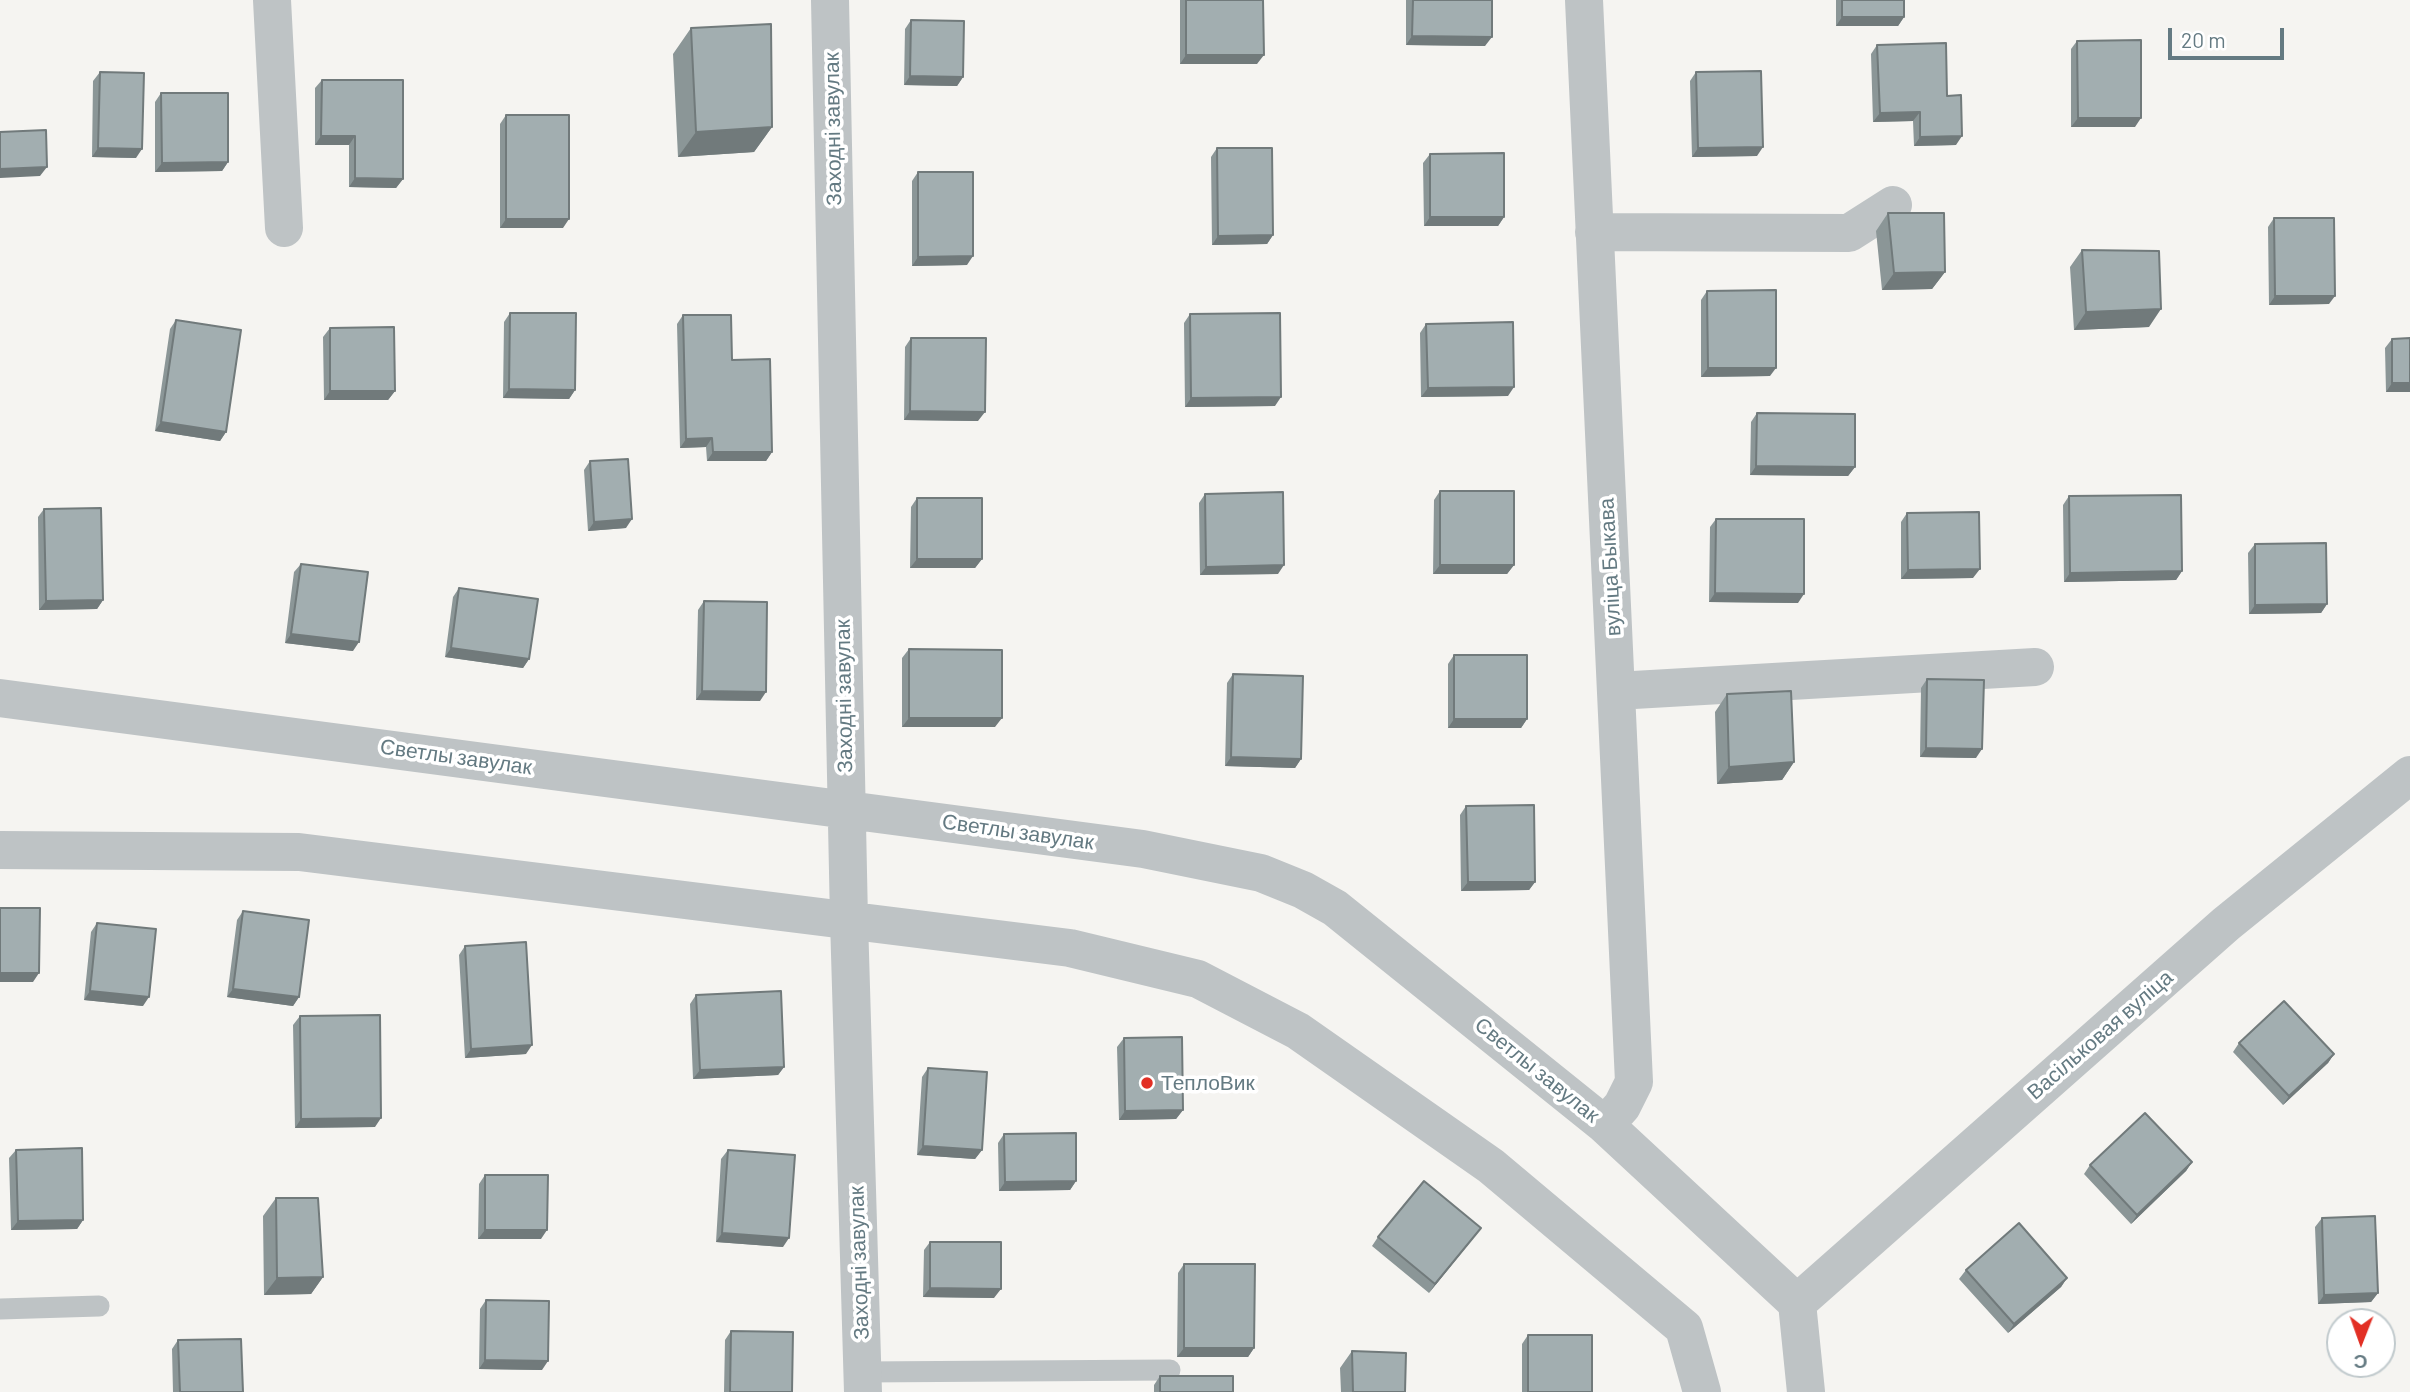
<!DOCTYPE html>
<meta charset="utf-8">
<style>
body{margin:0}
#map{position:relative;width:2410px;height:1392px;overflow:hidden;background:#f5f4f1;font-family:Barlow,sans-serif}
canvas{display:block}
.north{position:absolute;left:2326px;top:1308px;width:70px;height:70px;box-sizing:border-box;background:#fff;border:2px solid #c1cacd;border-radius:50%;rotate:181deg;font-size:19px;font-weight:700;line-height:28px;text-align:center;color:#647a82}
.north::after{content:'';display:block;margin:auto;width:24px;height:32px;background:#e22f24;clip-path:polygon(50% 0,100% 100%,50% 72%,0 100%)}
.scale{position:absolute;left:2168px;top:28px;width:116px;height:32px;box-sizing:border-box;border:4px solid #647a82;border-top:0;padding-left:9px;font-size:21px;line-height:24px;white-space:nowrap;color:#647a82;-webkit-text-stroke:5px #fff;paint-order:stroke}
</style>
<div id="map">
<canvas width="2410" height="1392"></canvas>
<div class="north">С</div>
<div class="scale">20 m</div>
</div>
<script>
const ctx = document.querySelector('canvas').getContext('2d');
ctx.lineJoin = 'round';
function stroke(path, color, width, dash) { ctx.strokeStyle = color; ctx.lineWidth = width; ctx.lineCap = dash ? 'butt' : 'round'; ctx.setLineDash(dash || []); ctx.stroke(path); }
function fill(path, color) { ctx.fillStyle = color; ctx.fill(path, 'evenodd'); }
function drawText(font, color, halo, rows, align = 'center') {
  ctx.font = font + ' Barlow,sans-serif'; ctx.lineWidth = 7; ctx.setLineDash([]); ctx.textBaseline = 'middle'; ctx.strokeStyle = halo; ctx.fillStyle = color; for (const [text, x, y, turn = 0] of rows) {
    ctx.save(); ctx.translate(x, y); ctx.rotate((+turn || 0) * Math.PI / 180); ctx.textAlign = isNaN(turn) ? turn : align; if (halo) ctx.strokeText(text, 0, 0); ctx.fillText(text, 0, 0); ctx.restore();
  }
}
stroke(new Path2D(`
 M0,1309L99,1306
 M862,1372L1170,1370`), '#bec3c5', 21);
stroke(new Path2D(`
 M272,0L284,228
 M830,0L849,920L863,1392
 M1584,0L1634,1082L1622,1106L1605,1125
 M1594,232L1849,233L1893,205
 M1616,691L2035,667
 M0,698L1143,849L1261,873L1303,890L1335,908L1605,1125L1797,1303L1806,1392
 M0,850L299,852L1070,948L1198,979L1298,1031L1491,1166L1684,1328L1702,1392
 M1797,1303L2226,924L2410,775`), '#bec3c5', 38);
fill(new Path2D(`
 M1180,0H1263L1257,64H1180Z
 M1406,0H1492L1485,46L1406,45Z
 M1836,0H1904V17L1898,26H1836Z
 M911,20L963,77L957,86L904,85L905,29Z
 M691,28L772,127L754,152L678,157L673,54Z
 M2077,41L2135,127H2071V49Z
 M1877,45L1947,96L1956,145L1914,146L1913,121L1873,122L1871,54Z
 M100,72L136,158L92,157L93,81Z
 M1696,72L1757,156L1692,157L1690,81Z
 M322,80L403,179L396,188L349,187V145H315V88Z
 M161,93L228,162L222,171L155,172V102Z
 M506,115L563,228H500V124Z
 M1217,148L1273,235L1267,244L1212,245L1211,157Z
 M1430,154L1504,217L1498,226H1424L1423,163Z
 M918,172L967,265L912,266V181Z
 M1888,213L1945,272L1932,289L1882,290L1876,231Z
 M2274,218L2329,304L2269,305L2268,227Z
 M2082,250L2149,327L2074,330L2070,267Z
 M1707,291L1770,376L1701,377V300Z
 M510,313L575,390L569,399L503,398L504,322Z
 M1190,314L1275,406L1185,407L1184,323Z
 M683,315L732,360L772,452L766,461H707L706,447L680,448L677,324Z
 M176,320L226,432L220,441L155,431L170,329Z
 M1426,324L1508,396L1421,397L1420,333Z
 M330,328L395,391L388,400H324L323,337Z
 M911,338L978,421L904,420L905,347Z
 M2392,339L2410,392H2386L2385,348Z
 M1757,413L1855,467L1848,476L1750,475L1751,422Z
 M590,461L626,528L588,531L584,470Z
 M1440,491L1514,565L1507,574H1433L1434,500Z
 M1205,494L1278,574L1200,575L1199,503Z
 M2069,496L2182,571L2176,580L2064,582L2063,505Z
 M917,498L982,559L975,568H910L911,507Z
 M44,509L103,600L97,609L39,610L38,517Z
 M1907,513L1973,578L1901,579V522Z
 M1716,519L1798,603L1709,602L1710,527Z
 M2255,544L2327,604L2321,613L2249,614L2248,553Z
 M301,564L353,651L285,643L294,572Z
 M459,588L529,659L523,668L445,657L453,597Z
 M704,601L760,701L696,700L698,610Z
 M909,649L995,727H902V658Z
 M1454,655L1527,719L1521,728H1448V664Z
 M1233,674L1301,759L1295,768L1225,766L1227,683Z
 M1927,679L1976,758L1920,757L1921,688Z
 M1727,694L1794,762L1782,780L1717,784L1715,712Z
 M1466,806L1535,882L1529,890L1461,891L1460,815Z
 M243,911L299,997L293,1006L227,997L237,920Z
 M97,923L143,1006L84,1000L91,932Z
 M465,946L526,1054L465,1058L459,955Z
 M696,995L784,1067L778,1075L693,1079L690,1004Z
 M300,1016L375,1127L295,1128L293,1025Z
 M1124,1038L1183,1110L1176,1119L1119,1120L1117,1047Z
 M2239,1043L2334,1054L2328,1063L2283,1105L2233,1052Z
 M928,1068L982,1150L975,1159L917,1155L922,1077Z
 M1004,1134L1076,1181L1070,1190L999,1191L998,1143Z
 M16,1150L83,1220L77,1229L11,1230L9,1158Z
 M728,1150L783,1247L716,1242L721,1159Z
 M2192,1162L2186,1171L2131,1224L2084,1174L2090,1165Z
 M485,1175L541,1239H478L479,1184Z
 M276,1198L323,1277L311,1294L264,1295L263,1216Z
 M2322,1218L2378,1293L2371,1302L2318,1304L2315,1227Z
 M1378,1237H1474L1429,1293L1372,1246Z
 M930,1242L994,1298L923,1297L924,1250Z
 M1184,1264L1254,1348L1248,1357H1177L1178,1273Z
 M1966,1270L2067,1278L2061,1287L2008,1333L1959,1279Z
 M486,1300L542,1370L479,1369L480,1309Z
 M731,1331L792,1392H724L725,1340Z
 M1528,1335L1592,1392H1522V1344Z
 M178,1340L243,1392H173L172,1349Z
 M1352,1351L1405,1392H1341L1340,1368Z
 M1160,1376L1233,1392H1154V1385Z`), '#8b9697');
fill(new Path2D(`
 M1842,17H1904L1898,26H1836Z
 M1412,36L1492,37L1485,46L1406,45Z
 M1186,55H1264L1257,64H1180Z
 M910,76L963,77L957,86L904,85Z
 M1920,112L1913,121L1873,122L1880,113Z
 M2078,118H2141L2135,127H2071Z
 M772,127L754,152L678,157L696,132Z
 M321,136H355L349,145H315Z
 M1962,136L1956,145L1914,146L1920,137Z
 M1763,147L1757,156L1692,157L1698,148Z
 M98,148L142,149L136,158L92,157Z
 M228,162L222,171L155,172L162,163Z
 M47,167L40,176L0,178V169Z
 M355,178L403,179L396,188L349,187Z
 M1430,217H1504L1498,226H1424Z
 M506,219H569L563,228H500Z
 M1273,235L1267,244L1212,245L1218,236Z
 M973,256L967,265L912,266L918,257Z
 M1945,272L1932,289L1882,290L1894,273Z
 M2275,296H2335L2329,304L2269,305Z
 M2161,309L2149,327L2074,330L2086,312Z
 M1708,368H1776L1770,376L1701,377Z
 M2392,383H2410V392H2386Z
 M1514,387L1508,396L1421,397L1428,388Z
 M509,389L575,390L569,399L503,398Z
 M330,391H395L388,400H324Z
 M1281,397L1275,406L1185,407L1191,398Z
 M910,411L985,412L978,421L904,420Z
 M161,422L226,432L220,441L155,431Z
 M712,438L706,447L680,448L686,439Z
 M713,452H772L766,461H707Z
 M1756,466L1855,467L1848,476L1750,475Z
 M632,519L626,528L588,531L594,522Z
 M917,559H982L975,568H910Z
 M1284,565L1278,574L1200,575L1206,567Z
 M1440,565H1514L1507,574H1433Z
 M1980,569L1973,578L1901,579L1908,570Z
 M2182,571L2176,580L2064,582L2070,573Z
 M1715,593L1804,594L1798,603L1709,602Z
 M103,600L97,609L39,610L46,601Z
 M2327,604L2321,613L2249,614L2255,605Z
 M291,634L359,642L353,651L285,643Z
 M451,648L529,659L523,668L445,657Z
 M702,691L766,692L760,701L696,700Z
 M909,718H1002L995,727H902Z
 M1454,719H1527L1521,728H1448Z
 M1926,748L1982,749L1976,758L1920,757Z
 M1231,757L1301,759L1295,768L1225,766Z
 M1794,762L1782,780L1717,784L1729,767Z
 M1468,882H1535L1529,890L1461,891Z
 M0,973H39L33,982H0Z
 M233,989L299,997L293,1006L227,997Z
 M90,991L149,997L143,1006L84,1000Z
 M532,1045L526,1054L465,1058L471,1049Z
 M2334,1054L2328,1063L2283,1105L2289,1096Z
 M784,1067L778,1075L693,1079L700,1070Z
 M1183,1110L1176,1119L1119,1120L1125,1111Z
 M381,1118L375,1127L295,1128L301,1119Z
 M923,1146L982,1150L975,1159L917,1155Z
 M2192,1162L2186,1171L2131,1224L2137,1215Z
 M1076,1181L1070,1190L999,1191L1005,1182Z
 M83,1220L77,1229L11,1230L18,1221Z
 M1481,1228L1474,1237L1429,1293L1435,1284Z
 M485,1230H547L541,1239H478Z
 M722,1233L789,1238L783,1247L716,1242Z
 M323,1277L311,1294L264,1295L277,1278Z
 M2067,1278L2061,1287L2008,1333L2014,1324Z
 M930,1288L1001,1289L994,1298L923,1297Z
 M2378,1293L2371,1302L2318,1304L2324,1295Z
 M1184,1348H1254L1248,1357H1177Z
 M485,1360L548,1361L542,1370L479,1369Z`), '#717a7b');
const building = new Path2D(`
 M1186,0H1263L1264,55H1186Z
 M1413,0H1492V37L1412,36Z
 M1842,0H1904V17H1842Z
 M911,20L964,21L963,77L910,76Z
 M771,24L772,127L696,132L691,28Z
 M2141,40V118H2078L2077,41Z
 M1946,43L1947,96L1961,95L1962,136L1920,137V112L1880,113L1877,45Z
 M1761,71L1763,147L1698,148L1696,72Z
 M100,72L144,73L142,149L98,148Z
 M322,80H403V179L355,178V136H321Z
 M161,93H228V162L162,163Z
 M506,115H569V219H506Z
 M46,130L47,167L0,169V132Z
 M1217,148H1272L1273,235L1218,236Z
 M1504,153V217H1430V154Z
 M918,172H973V256L918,257Z
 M1888,213H1944L1945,272L1894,273Z
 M2274,218H2334L2335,296H2275Z
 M2082,250L2159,251L2161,309L2086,312Z
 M1776,290V368H1708L1707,291Z
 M510,313H576L575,390L509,389Z
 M1280,313L1281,397L1191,398L1190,314Z
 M683,315H731L732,360L770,359L772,452H713L712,438L686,439Z
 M176,320L241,330L226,432L161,422Z
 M1513,322L1514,387L1428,388L1426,324Z
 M394,327L395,391H330V328Z
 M911,338H986L985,412L910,411Z
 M2410,338V383H2392V339Z
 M1757,413L1855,414V467L1756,466Z
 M628,459L632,519L594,522L590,461Z
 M1440,491H1514V565H1440Z
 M1283,492L1284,565L1206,567L1205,494Z
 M2181,495L2182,571L2070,573L2069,496Z
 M917,498H982V559H917Z
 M101,508L103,600L46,601L44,509Z
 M1979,512L1980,569L1908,570L1907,513Z
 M1716,519H1804V594L1715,593Z
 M2326,543L2327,604L2255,605V544Z
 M301,564L368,572L359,642L291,634Z
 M459,588L538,599L529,659L451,648Z
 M704,601L767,602L766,692L702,691Z
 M909,649L1002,650V718H909Z
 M1454,655H1527V719H1454Z
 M1233,674L1303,676L1301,759L1231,757Z
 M1927,679L1984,680L1982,749L1926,748Z
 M1791,691L1794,762L1729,767L1727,694Z
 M1534,805L1535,882H1468L1466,806Z
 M0,908H40L39,973H0Z
 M243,911L309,920L299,997L233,989Z
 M97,923L156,929L149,997L90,991Z
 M526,942L532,1045L471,1049L465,946Z
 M781,991L784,1067L700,1070L696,995Z
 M2284,1001L2334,1054L2289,1096L2239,1043Z
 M380,1015L381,1118L301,1119L300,1016Z
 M1182,1037L1183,1110L1125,1111L1124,1038Z
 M928,1068L987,1072L982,1150L923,1146Z
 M2145,1113L2192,1162L2137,1215L2090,1165Z
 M1076,1133V1181L1005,1182L1004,1134Z
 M82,1148L83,1220L18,1221L16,1150Z
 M728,1150L795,1155L789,1238L722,1233Z
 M485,1175H548L547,1230H485Z
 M1424,1181L1481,1228L1435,1284L1378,1237Z
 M276,1198H318L323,1277L277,1278Z
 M2375,1216L2378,1293L2324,1295L2322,1218Z
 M2019,1223L2067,1278L2014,1324L1966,1270Z
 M930,1242H1001V1289L930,1288Z
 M1184,1264H1255L1254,1348H1184Z
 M486,1300L549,1301L548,1361L485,1360Z
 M731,1331L793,1332L792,1392H730Z
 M1528,1335H1592V1392H1528Z
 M241,1339L243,1392H180L178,1340Z
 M1352,1351L1406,1353L1405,1392H1353Z
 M1160,1376H1233V1392H1160Z`);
fill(building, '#a2aeb0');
stroke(building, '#717a7b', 2);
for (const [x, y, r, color] of [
 [1147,1083,7,"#e22f24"]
]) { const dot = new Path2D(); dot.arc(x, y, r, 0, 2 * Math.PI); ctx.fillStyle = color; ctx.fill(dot); stroke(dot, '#fff', 2.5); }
drawText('21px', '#647a82', '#fff', [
 ["Заходні завулак",833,129,-91],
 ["вуліца Быкава",1610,567,-93],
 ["Заходні завулак",844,696,-91],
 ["Светлы завулак",456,757,8],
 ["Светлы завулак",1018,832,8],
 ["Васільковая вуліца",2100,1035,-41],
 ["Светлы завулак",1537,1070,39],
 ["Заходні завулак",859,1263,-92]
]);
drawText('21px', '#647a82', '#fff', [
 ["ТеплоВик",1161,1083]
], 'left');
</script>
